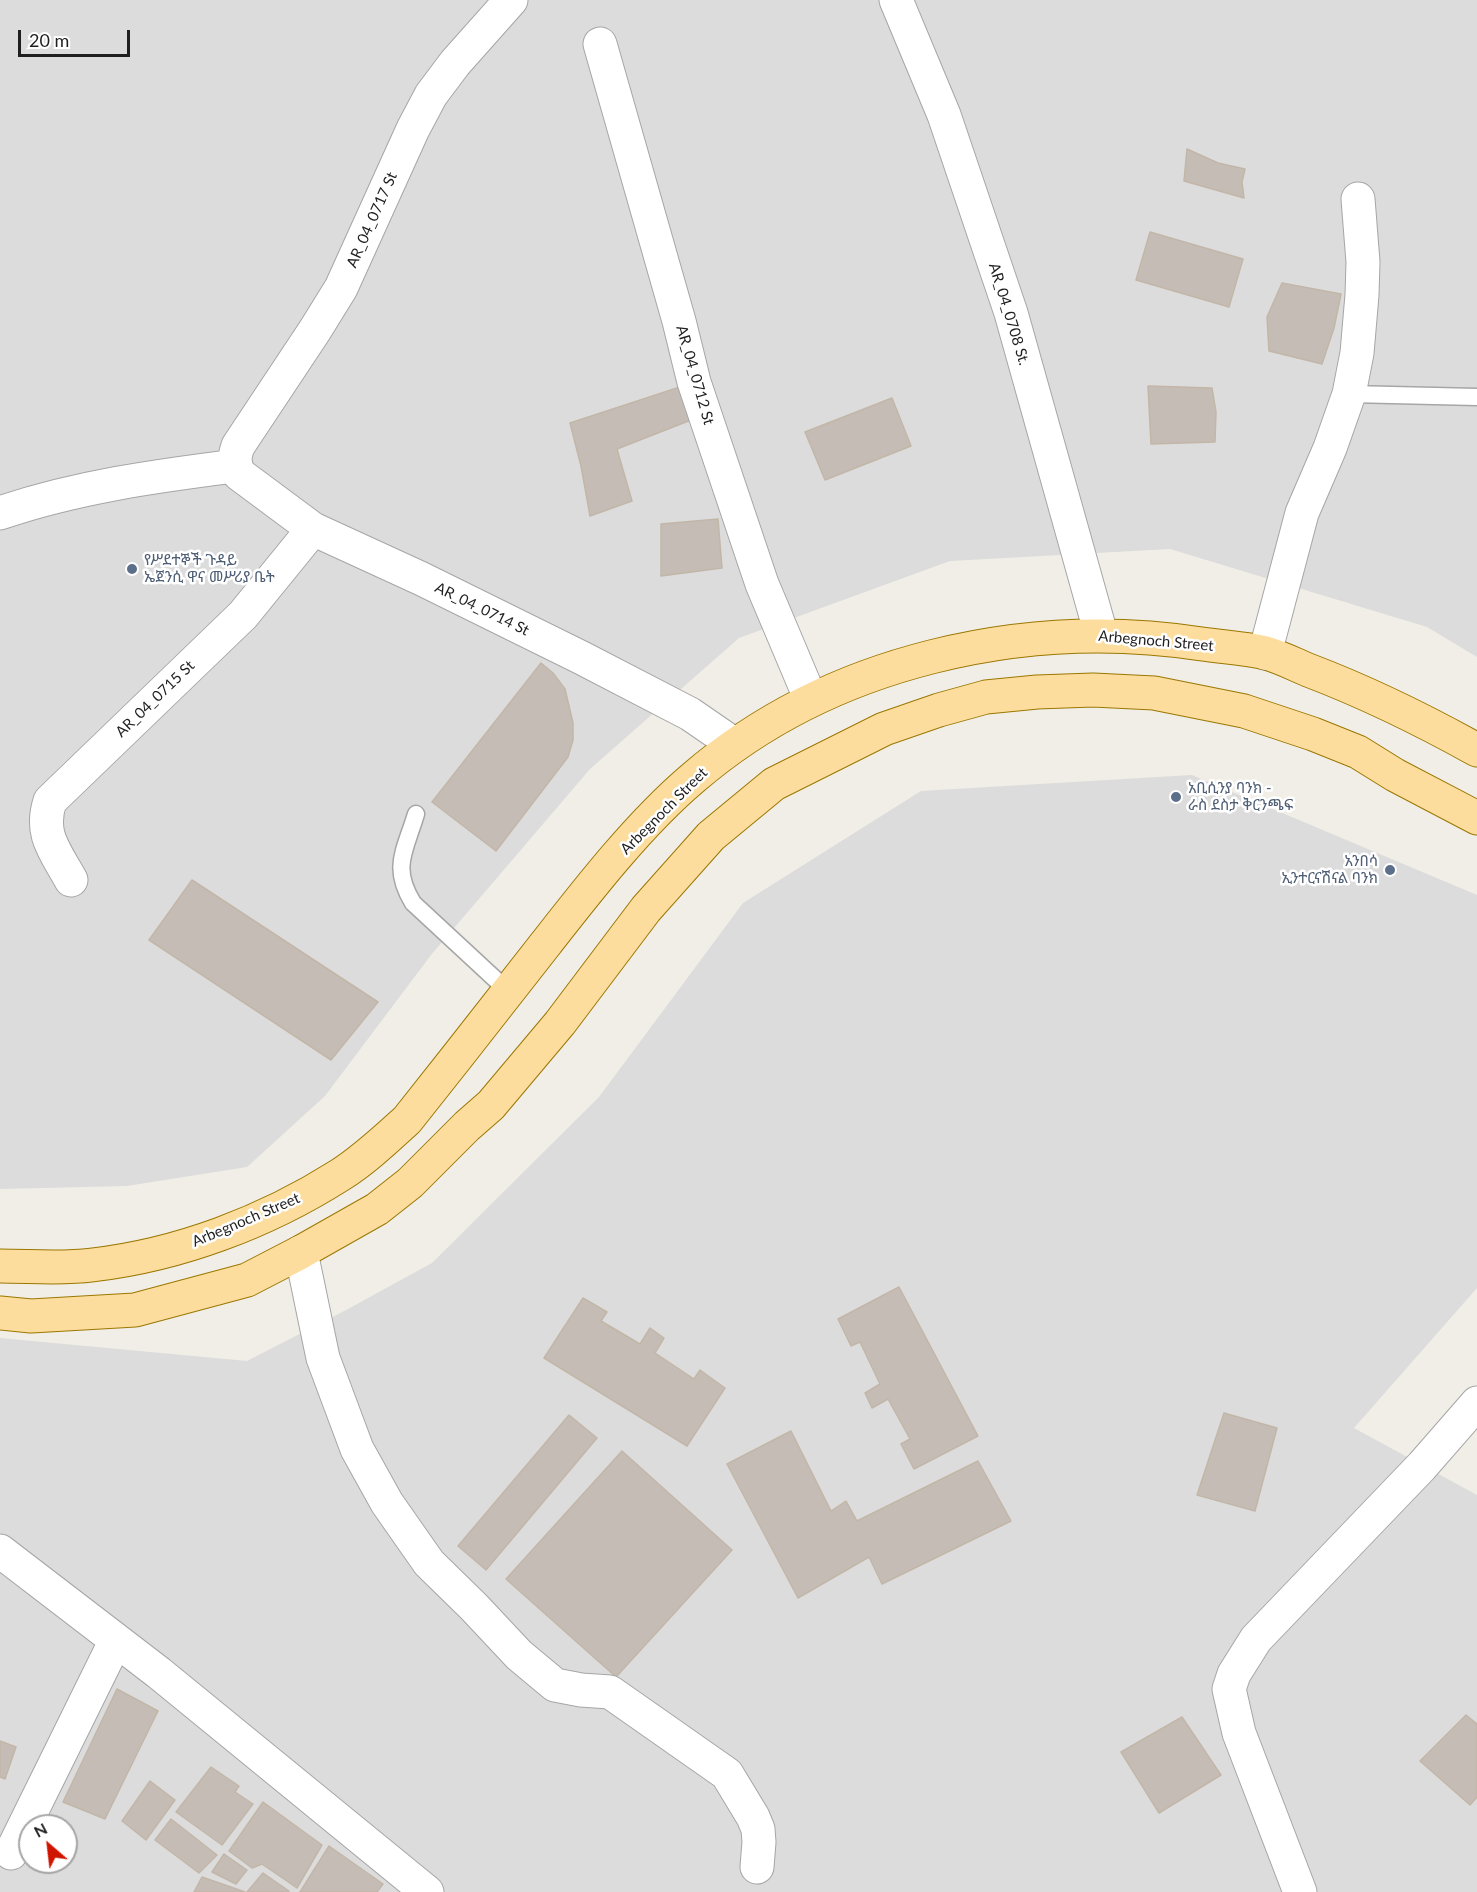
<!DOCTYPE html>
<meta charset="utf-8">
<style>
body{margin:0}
#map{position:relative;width:1477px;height:1892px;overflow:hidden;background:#f0eee6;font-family:Lato,sans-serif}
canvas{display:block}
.north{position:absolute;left:18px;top:1814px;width:60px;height:60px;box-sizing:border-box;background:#fff;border:2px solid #a5a5a5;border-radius:50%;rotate:332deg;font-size:16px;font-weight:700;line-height:24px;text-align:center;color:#1f1f1f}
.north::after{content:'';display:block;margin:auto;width:21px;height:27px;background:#cf1500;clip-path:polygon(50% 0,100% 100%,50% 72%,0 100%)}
.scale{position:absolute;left:18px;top:30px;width:112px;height:27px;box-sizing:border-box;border:3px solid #1f1f1f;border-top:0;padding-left:8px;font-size:18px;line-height:21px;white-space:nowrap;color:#1f1f1f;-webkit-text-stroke:4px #fff;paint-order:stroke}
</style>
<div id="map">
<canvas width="1477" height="1892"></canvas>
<div class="north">N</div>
<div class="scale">20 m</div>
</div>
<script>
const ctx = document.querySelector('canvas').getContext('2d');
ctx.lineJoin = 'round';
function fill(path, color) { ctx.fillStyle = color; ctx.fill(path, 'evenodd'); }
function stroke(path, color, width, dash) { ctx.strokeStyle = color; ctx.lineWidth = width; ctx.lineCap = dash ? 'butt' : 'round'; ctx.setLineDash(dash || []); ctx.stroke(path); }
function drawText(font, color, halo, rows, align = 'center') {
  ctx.font = font + ' Lato,"Noto Sans Ethiopic",sans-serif'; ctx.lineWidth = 5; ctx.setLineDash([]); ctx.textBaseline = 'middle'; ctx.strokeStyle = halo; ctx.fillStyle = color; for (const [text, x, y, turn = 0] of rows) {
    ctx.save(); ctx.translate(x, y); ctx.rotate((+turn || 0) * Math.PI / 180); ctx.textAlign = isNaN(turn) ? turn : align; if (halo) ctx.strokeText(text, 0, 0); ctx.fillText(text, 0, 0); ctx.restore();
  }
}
fill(new Path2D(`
 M0,0H1477V657L1427,627L1170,549L950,561L739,638L590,769L431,955L325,1096L247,1167L127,1186L0,1189Z
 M1192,775L1477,895V1288L1354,1428L1477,1495V1892H0V1338L247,1361L348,1309L432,1263L599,1097L743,903L921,791ZM30,1826H66V1862H30Z`), '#dddcdc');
const building = new Path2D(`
 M1187,149L1218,163L1245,169L1242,182L1244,198L1184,181Z
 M1150,232L1243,259L1229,307L1136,280Z
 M1282,283L1341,294L1334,328L1322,364L1269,351L1267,317Z
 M689,384L691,420L617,449L632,501L590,516L581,466L570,423Z
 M1148,386L1212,388L1216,412L1215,442L1151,444Z
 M892,398L911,446L825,480L805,432Z
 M718,519L722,568L661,576V524Z
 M541,663L553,673L565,689L573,723V740L568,757L496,851L432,802Z
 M192,880L378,1002L331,1060L149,940Z
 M899,1287L978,1436L914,1469L901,1444L910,1439L888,1399L872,1408L865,1393L880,1384L860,1342L851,1346L838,1319Z
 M583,1298L607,1312L601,1321L640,1344L650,1328L664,1338L655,1353L694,1379L700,1370L725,1388L687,1446L544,1358Z
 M1224,1413L1277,1428L1255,1511L1197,1495Z
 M569,1415L597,1438L486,1570L458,1546Z
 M791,1431L831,1511L846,1501L857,1521L978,1461L1011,1521L882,1584L869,1557L798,1598L727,1464Z
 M622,1451L732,1550L616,1677L506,1579Z
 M117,1689L158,1711L105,1819L63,1802Z
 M1466,1715L1477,1724V1797L1470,1805L1420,1761Z
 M1182,1717L1221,1775L1159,1813L1121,1752Z
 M0,1741L16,1747L5,1779L0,1777Z
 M211,1767L239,1786L235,1792L253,1804L222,1845L176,1812Z
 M150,1781L175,1800L146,1840L122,1821Z
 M263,1802L322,1845L297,1888L262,1864L252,1868L229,1851Z
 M171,1819L217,1855L199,1873L155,1840Z
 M329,1846L383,1884L377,1892H300Z
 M224,1854L247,1870L236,1884L212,1872Z
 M263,1873L289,1891L288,1892H247Z
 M202,1877L245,1892H194Z`);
fill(building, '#c5bdb5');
stroke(building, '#c2b6a8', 1.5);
const service = new Path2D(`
 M1349,394L1477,397
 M416,814C405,851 391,867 413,903L508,991`);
const minor = new Path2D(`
 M511,0L455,63L431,95L413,129L341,288L315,330L238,446C234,457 234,463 239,474L313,529L422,579L582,658L690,714L735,745
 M896,0L944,115L1011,313L1101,634
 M600,44L679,321L694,382L762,584L811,700
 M0,513C76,487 156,476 235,466
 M1265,653L1302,513L1330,448L1349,394L1357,353L1362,295L1363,262L1358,199
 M71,880C55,851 39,834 50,801L243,615L313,529
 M301,1252L323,1358L357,1449L387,1503L429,1563L474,1607L519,1655L555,1685L581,1690L610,1692L727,1774L753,1817L758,1829L759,1842L757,1867
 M0,1551L159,1673L427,1892
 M11,1853L116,1640
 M1300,1892L1239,1733L1229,1689L1234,1674L1256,1639L1422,1466L1477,1403`);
const primary = new Path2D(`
 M0,1266C30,1266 62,1269 92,1265C179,1255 266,1222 340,1175C364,1160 386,1139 407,1120C454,1061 501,1001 547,942C590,887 640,823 693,778C830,660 1025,617 1202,644C1223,647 1245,648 1266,653C1280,657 1294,664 1308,670C1366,692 1423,720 1477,750
 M0,1313L31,1316L135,1310L247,1280L301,1252L377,1209L410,1183L467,1126L491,1105L560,1023L646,909L711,836L774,784L884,729L939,710L986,697L1037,692L1093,690L1154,693L1244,711L1313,734L1358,752L1395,775L1477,818`);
stroke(service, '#a6a6a6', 19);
stroke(minor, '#a6a6a6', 35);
stroke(primary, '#9b7700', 35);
stroke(service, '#fff', 16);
stroke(minor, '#fff', 33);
stroke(primary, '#fddd9e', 33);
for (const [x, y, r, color] of [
 [132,569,6,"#5c6f8a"],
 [1176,797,6,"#5c6f8a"],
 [1390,870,6,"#5c6f8a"]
]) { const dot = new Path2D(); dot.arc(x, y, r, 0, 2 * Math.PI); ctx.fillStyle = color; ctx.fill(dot); stroke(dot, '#fff', 2); }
drawText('15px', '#1f1f1f', '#fff', [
 ["AR_04_0717 St",372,220,-66],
 ["AR_04_0708 St.",1009,314,73],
 ["AR_04_0712 St",695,375,74],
 ["AR_04_0714 St",482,609,26],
 ["Arbegnoch Street",1156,641,5],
 ["AR_04_0715 St",155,699,-44],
 ["Arbegnoch Street",664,811,-45],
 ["Arbegnoch Street",246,1220,-23]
]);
drawText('15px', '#4e5e75', '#fff', [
 ["የሥደተኞች ጉዳይ",144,560],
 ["ኤጀንሲ ዋና መሥሪያ ቤት",144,577],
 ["አቢሲንያ ባንክ -",1188,788],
 ["ራስ ደስታ ቅርንጫፍ",1188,805],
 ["አንበሳ",1378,861,"right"],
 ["ኢንተርናሽናል ባንክ",1378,878,"right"]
], 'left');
</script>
